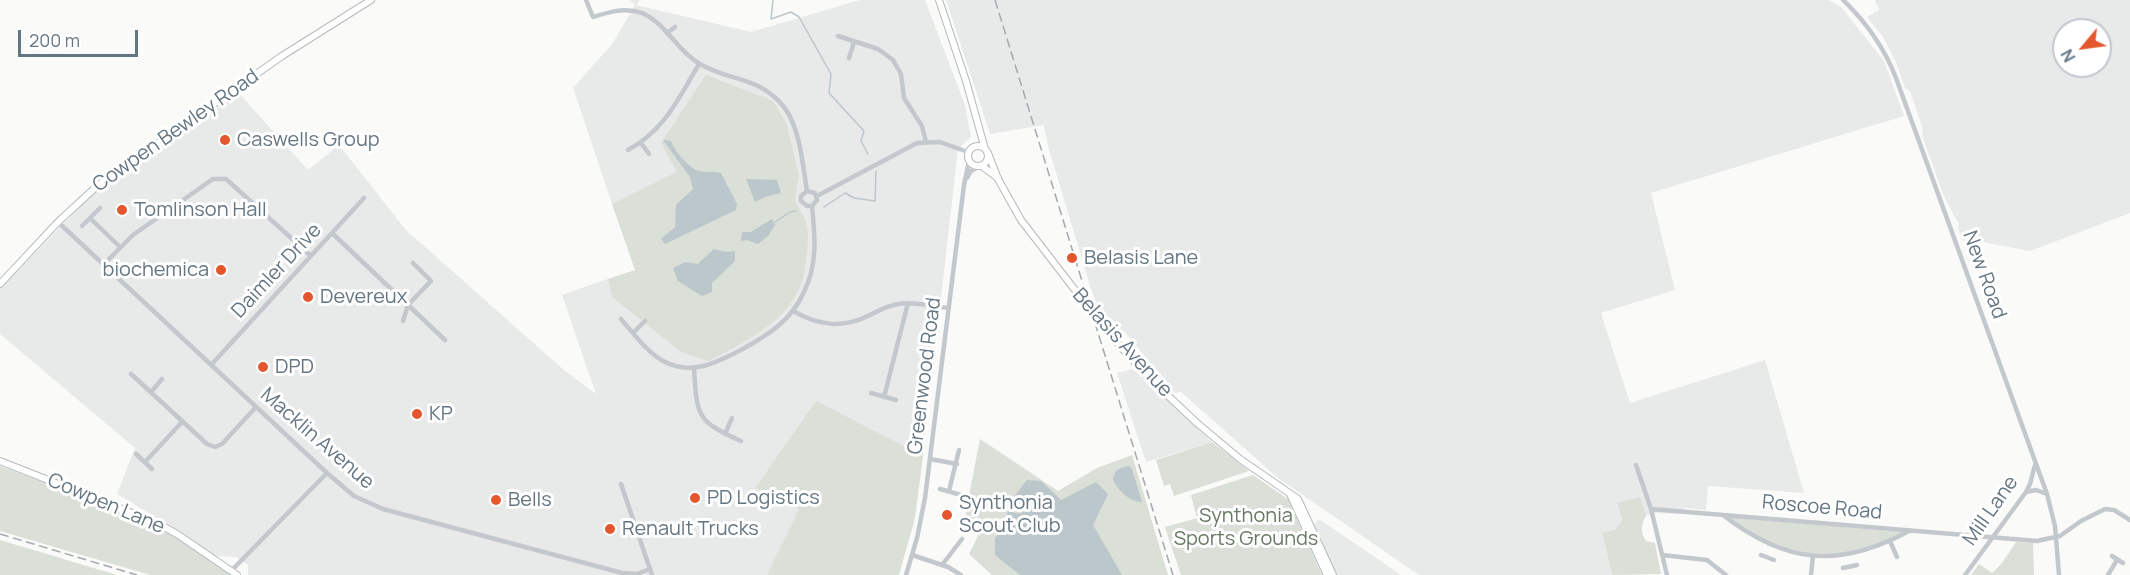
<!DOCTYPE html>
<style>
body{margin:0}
#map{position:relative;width:2130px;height:575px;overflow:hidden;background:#fafaf8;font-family:Manrope,sans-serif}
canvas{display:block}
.north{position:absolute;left:2052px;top:18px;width:60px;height:60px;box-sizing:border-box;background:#fff;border:2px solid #c1c8cd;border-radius:50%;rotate:241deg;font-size:16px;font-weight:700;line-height:24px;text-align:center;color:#657683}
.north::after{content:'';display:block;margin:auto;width:21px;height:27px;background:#e4572e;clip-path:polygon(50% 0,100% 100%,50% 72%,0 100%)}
.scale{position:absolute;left:18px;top:30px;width:120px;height:27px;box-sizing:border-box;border:3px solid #657683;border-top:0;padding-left:8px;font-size:18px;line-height:21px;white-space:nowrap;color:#657683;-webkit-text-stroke:4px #fff;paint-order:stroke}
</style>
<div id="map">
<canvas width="2130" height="575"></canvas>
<div class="north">N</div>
<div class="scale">200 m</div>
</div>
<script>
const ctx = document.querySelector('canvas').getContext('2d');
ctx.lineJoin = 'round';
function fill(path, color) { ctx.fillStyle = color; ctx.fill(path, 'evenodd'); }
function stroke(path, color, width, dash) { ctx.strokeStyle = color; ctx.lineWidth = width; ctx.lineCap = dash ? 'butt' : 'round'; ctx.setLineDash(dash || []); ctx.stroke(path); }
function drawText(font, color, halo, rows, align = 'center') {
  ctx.font = font + ' Manrope,sans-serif'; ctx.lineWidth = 6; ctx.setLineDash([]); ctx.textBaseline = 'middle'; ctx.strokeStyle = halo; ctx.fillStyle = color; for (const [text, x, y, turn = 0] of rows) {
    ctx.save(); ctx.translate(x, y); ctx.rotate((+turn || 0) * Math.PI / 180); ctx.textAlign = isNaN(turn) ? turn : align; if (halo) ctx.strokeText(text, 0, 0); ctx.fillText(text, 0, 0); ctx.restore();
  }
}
fill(new Path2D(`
 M630,0H640L636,5L751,32L860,0H925L965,105L971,137L958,149L923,456L816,402L755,488L800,509L767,575H248V565L236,557L215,556L182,533L117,494L135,448L0,334V290L93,193L237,91L308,170L339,145L406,230L565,371L596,394L562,295L608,279L612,297L681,352L803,213L795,201L799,176L787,124L773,101L678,172L612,204L573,88L613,43L635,5Z
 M946,0H1829L1841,7L1884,61L1904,116L1651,193L1675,290L1601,313L1630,403L1765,360L1804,493L1708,486L1706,510L1684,508L1683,514L1657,513L1646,516L1639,497L1617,504L1622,520L1615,530L1602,534L1612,575H1419L1278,478L1181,392L1175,393L1123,330L1116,333L1102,316L1091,289L1048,146L1044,125L990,134Z
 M1875,0H2130V213L2030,251L1966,239L1962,241L1958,227L1959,223L1955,218L1943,194L1922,135L1923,130L1910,91L1905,88L1896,62L1883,37L1867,17L1879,10ZM2064,30H2100V66H2064Z
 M1133,369L1212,442L1146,462L1117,373Z
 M1319,519L1401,575H1337L1314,525Z`), '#e8e9e9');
fill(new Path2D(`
 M706,75L773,101L787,124L799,176L795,201C809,221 810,234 806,258C805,265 805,274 802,281C789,322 744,342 709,361L681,352L612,297L608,279L635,270L612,204L677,172L661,143Z
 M816,401L923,456L915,518L899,575H767L799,509L755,488Z
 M980,439L1058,491L1097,468L1132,455L1168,575H992L969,554L984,524L965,516Z
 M1212,442L1249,471L1174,496L1170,484L1164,486L1156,460Z
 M0,466L135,516L176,537L230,575H150L0,531Z
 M1253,475L1288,499L1322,575H1181L1165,527L1197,518L1191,495Z
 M1640,497L1646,516C1641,525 1640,531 1646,541L1655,543L1661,574L1612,575L1602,533L1615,530L1622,520L1617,503Z
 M1729,517L1903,532C1837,567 1788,561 1729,517Z
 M0,540L117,575H0Z
 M2016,542L2033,543L2034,575H1971L1979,564L1992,573L2002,563Z`), '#dadfd7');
fill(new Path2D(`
 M663,140L671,141C674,151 687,165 696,170C703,173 713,171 721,173L737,204L736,210L665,244L661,239L675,227L676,205L693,189L690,177Z
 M746,179L777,180L781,193L765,197L755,202Z
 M772,219L775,225L768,236L758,244L747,240L741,241L742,232H751Z
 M714,249L726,252L735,251V261L712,283V292L702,296L678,281L673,268L685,262L698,264Z
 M1129,466L1132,469L1142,502C1130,502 1117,490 1113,479C1115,469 1120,468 1129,466Z
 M1027,480L1041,481L1061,500L1096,482L1108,494L1093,525L1122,575H1020L995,555V538L1008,521L1006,518L1008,511C1018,514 1022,516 1028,507L1036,508L1040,504L1036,500L1013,498Z`), '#bbc7cb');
stroke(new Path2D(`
 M773,0L771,19L791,12L799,17L831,74L829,93L864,131L861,141L868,154
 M824,207L845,193L854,198L875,201L876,171
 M775,222L790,212L796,211`), '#bbc7cb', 1.5);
const secondary = new Path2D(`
 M939,0L966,81L985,149
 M968 156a10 10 0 1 1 20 0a10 10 0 1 1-20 0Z
 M988,153L998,179L1021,220L1085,303
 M982,166L998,178
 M0,284L58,222L97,186L282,56L371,0
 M1119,345L1147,376L1197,423L1240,459L1298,499L1333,575
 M0,461L155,522L177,534L237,575
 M1290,494L1327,575`);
stroke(secondary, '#b3babf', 8);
stroke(new Path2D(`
 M586,0L593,17C609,12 625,7 642,13C666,23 677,51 700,64C731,82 759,76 784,107C800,127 803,167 807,191
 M1843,0C1867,23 1884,47 1896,78L2047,494L2055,526L2059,575
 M667,33L675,27
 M838,36L878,49L893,60L901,74L904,98L922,126L926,142
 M849,58L854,42
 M641,143L649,154
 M628,150C664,131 679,98 699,64
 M967,178L971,171L978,167
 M817,196L917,143L940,142L968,152
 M90,218L120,247
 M58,222L327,473L354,496L383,509L622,573L637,574L650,569
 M82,226L100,208
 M332,233L445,340
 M103,265L133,235L213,179H226L311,256
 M793,311C818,325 841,329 868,316C878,311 886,306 898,304C914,301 932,307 949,308
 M621,319C633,333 647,352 663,361C691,376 716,363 741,350C768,335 791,321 804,292C818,264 815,236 812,206L817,200L815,193L807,191L801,196V201L807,206H812
 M403,321L408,305L431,281L413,263
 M633,333L645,321
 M211,365L364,198
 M694,368C697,416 696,421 741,441
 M131,374L207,444L215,447L222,444L256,407
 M151,392L162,379
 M871,393L896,400
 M884,397L908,303
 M725,434L732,418
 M136,454L152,469
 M930,459L957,464
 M145,462L182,422
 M1636,465L1651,509L1667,575
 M621,484L652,575
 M940,489L961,495
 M949,491L959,450
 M2026,492L2036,490L2047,494
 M1651,509L2037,541L2060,536L2081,521L2105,509L2114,510L2130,520
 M1723,515C1786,564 1839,569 1909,531
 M1890,541L1897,557
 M912,555L948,567L961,575
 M1662,555L1707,560L1726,575
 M1761,555L1774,560
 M2112,556L2123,563
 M942,565L962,539
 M1843,568L1857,565
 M231,571L327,473
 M906,575L917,538L925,498L964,185L969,161
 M1811,575L1813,556
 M1965,575L2026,492L2030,484L2035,465
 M2108,575L2117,560`), '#c3c8cc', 4.5);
stroke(secondary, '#fff', 6);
stroke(new Path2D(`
 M995,0L1173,575
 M0,534L137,575`), '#a2aab0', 1.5, [9, 4.5]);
const secondaryBridge = new Path2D(`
 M1085,303L1119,345`);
stroke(secondaryBridge, '#b3babf', 8, []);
stroke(secondaryBridge, '#fff', 6);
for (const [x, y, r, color] of [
 [225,140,6,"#e4572e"],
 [122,210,6,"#e4572e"],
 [1072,258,6,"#e4572e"],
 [221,270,6,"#e4572e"],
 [308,297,6,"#e4572e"],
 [263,367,6,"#e4572e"],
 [417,414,6,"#e4572e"],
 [695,498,6,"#e4572e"],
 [496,500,6,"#e4572e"],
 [947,515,6,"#e4572e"],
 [610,529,6,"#e4572e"]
]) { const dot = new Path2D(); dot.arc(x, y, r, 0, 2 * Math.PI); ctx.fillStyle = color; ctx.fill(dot); stroke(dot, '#fff', 2); }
drawText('20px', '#657683', '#fff', [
 ["Cowpen Bewley Road",176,131,-35],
 ["Daimler Drive",277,271,-47],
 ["New Road",1984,275,70],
 ["Belasis Avenue",1122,343,48],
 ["Greenwood Road",925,376,-83],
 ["Macklin Avenue",317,439,41],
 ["Cowpen Lane",106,504,23],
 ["Roscoe Road",1822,508,5],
 ["Mill Lane",1991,511,-55]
]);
drawText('20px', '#657683', '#fff', [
 ["Caswells Group",237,140],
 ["Tomlinson Hall",134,210],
 ["Belasis Lane",1084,258],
 ["biochemica",209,270,"right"],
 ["Devereux",320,297],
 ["DPD",275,367],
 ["KP",429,414],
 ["PD Logistics",707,498],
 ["Bells",508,500],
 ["Synthonia",959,503],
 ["Scout Club",959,526],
 ["Renault Trucks",622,529]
], 'left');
drawText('20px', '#687a64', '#fff', [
 ["Synthonia",1246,516],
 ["Sports Grounds",1246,539]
]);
</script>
